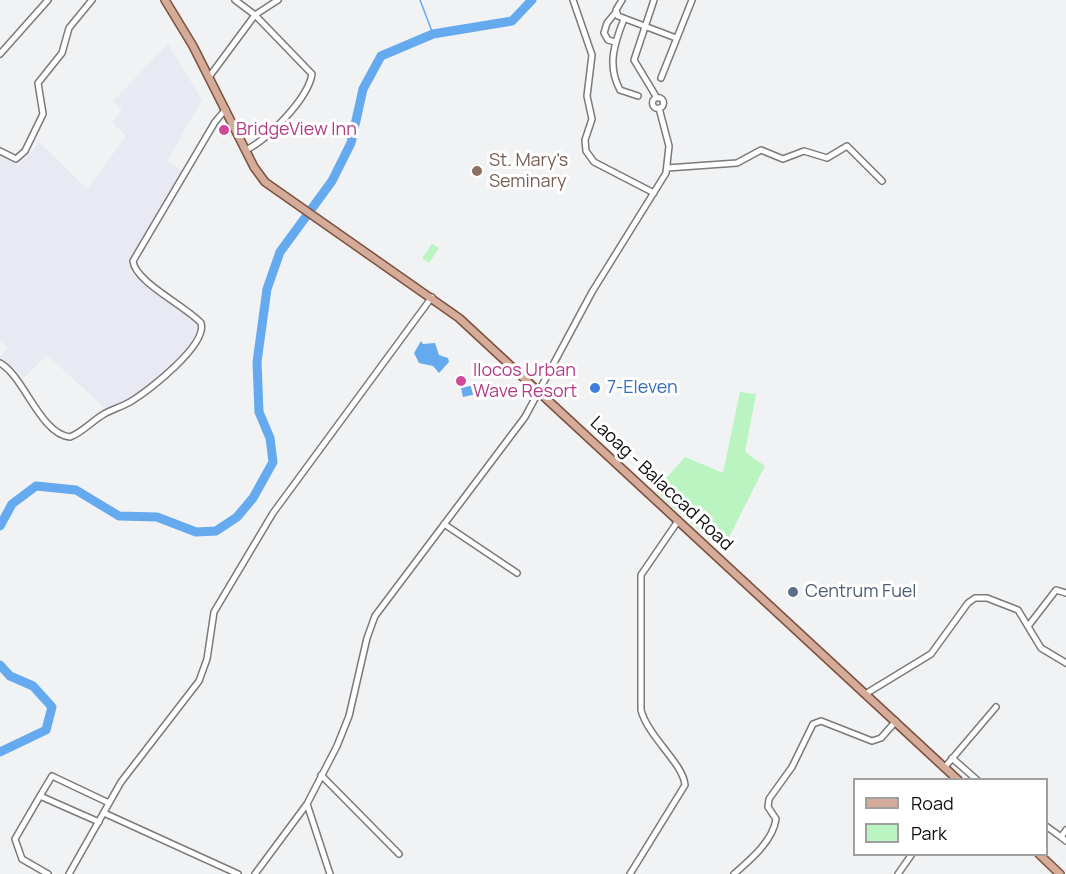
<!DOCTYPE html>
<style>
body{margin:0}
#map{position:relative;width:1066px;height:874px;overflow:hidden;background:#f1f2f3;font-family:Manrope,sans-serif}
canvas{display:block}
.legend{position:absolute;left:853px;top:778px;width:195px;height:78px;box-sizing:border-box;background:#fff;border:2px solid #9f9f9f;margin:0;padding:8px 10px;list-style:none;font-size:18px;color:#0e0e0e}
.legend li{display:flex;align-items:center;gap:12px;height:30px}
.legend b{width:30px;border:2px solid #9f9f9f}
</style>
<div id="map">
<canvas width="1066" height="874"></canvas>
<ul class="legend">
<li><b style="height:8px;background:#d5ac9a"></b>Road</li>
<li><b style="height:16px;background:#b9f4c1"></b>Park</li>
</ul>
</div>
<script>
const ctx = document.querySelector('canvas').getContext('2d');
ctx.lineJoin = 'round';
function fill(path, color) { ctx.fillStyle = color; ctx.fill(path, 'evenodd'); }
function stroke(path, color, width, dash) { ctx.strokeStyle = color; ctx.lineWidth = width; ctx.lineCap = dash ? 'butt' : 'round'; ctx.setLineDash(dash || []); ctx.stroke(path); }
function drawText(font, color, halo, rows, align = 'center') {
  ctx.font = font + ' Manrope,sans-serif'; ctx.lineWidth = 6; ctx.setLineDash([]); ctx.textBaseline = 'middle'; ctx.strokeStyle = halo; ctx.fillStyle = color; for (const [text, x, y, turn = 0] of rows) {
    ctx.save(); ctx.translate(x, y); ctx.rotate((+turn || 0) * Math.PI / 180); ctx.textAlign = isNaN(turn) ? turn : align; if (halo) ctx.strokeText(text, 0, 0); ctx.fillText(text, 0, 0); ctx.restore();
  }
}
fill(new Path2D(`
 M168,44L202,100L167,161L182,171L129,262L130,272L196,321L200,327L198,336L172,364L134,396L106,409L47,355L24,378L0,357L8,347L0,340V155L18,165L33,151L38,141L87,189L126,136L112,122L122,110L113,101Z`), '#e8e9f2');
fill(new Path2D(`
 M432,244L439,248L429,263L422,258Z
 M740,392L756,394L745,452L765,466L722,551L655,491L685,457L723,473Z`), '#b9f4c1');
fill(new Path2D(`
 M421,341L423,344L435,343L439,355L448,358L449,362L439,373L433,366L419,363L414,353Z
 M479,384L481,393L463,397L461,388Z`), '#65aaef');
stroke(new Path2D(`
 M420,0L433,34`), '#65aaef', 1.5);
stroke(new Path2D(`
 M0,526L12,504L36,486L76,490L119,516L157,517L196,532L216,531L237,517L253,498L273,462L270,438L259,412L257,362L267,289L280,252L332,181L351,143L363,89L381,56L433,34L512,21L532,0
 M0,665L10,676L33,686L52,707L46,730L0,752`), '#65aaef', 9);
const minor = new Path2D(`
 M235,0L255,15L312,74C308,99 268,139 246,150
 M573,0L592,55L587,96L592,119L585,140L586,151L594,162L654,193
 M622,0L616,10L618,16L676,38
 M654,0L634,60L657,98
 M624,19C614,44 607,66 620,90L638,96
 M615,42L608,40L604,33L607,23L616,12
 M0,54L48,0
 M209,77L255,15L278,0
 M661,78L692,0
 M652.5 103a5.5 5.5 0 1 1 11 0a5.5 5.5 0 1 1-11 0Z
 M0,151L16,159L25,151L43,114L38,83L62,53L69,28L92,0
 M667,168L737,163L761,150L783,159L804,151L827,158L847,146L882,181
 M0,363C24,376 40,434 70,437C83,432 92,421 104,414C113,409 121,407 130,402C148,391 208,345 201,323C186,306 135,282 133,261L215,122L226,109
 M444,524L517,573
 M1029,625L1056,590L1066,593
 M867,693L931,654L968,603L975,598H987L1018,610L1041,648L1066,663
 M952,758L977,780
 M945,767L996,707
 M321,775L399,854
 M40,796L52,776L109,803
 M104,813L238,874
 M1046,826L1061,837
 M1066,830L1061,837L1066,841
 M48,874L22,859L15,839L40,796L99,822
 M69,874L121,782L199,681L207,659L214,612L273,513L432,297
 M255,874L307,804
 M330,874L307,804L337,746L349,716L367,638L375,616L525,417L592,292L666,173L669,146L659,108
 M630,874L685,785C683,763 648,737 641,710V575L678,521
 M734,874C750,860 773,841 776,819L768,807L769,799L792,767L813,724L821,721L872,741L881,738L896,721
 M898,874L912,854`);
const major = new Path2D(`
 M165,0L193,46L254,167L265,182L459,318L958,780
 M1039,854L1060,874`);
stroke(minor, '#7a7a7b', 8);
stroke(major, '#7d513d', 10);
stroke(minor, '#fff', 5);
stroke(major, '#d5ac9a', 7);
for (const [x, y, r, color] of [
 [224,130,6,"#d1479c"],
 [477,171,6,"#8d6e63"],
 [461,381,6,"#d1479c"],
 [595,388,6,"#3f7fe0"],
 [793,592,6,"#5c6f8a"]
]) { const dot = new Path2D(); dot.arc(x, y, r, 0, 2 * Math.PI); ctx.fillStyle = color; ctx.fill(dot); stroke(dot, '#fff', 2); }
drawText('18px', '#b23c85', '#fff', [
 ["BridgeView Inn",236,130],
 ["Ilocos Urban",473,371],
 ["Wave Resort",473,392]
], 'left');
drawText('18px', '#785e54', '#fff', [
 ["St. Mary's",489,161],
 ["Seminary",489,182]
], 'left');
drawText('18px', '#366cbe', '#fff', [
 ["7-Eleven",607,388]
], 'left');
drawText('18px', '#0e0e0e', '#fff', [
 ["Laoag - Balaccad Road",661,484,43]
]);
drawText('18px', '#4e5e75', '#fff', [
 ["Centrum Fuel",805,592]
], 'left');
</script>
